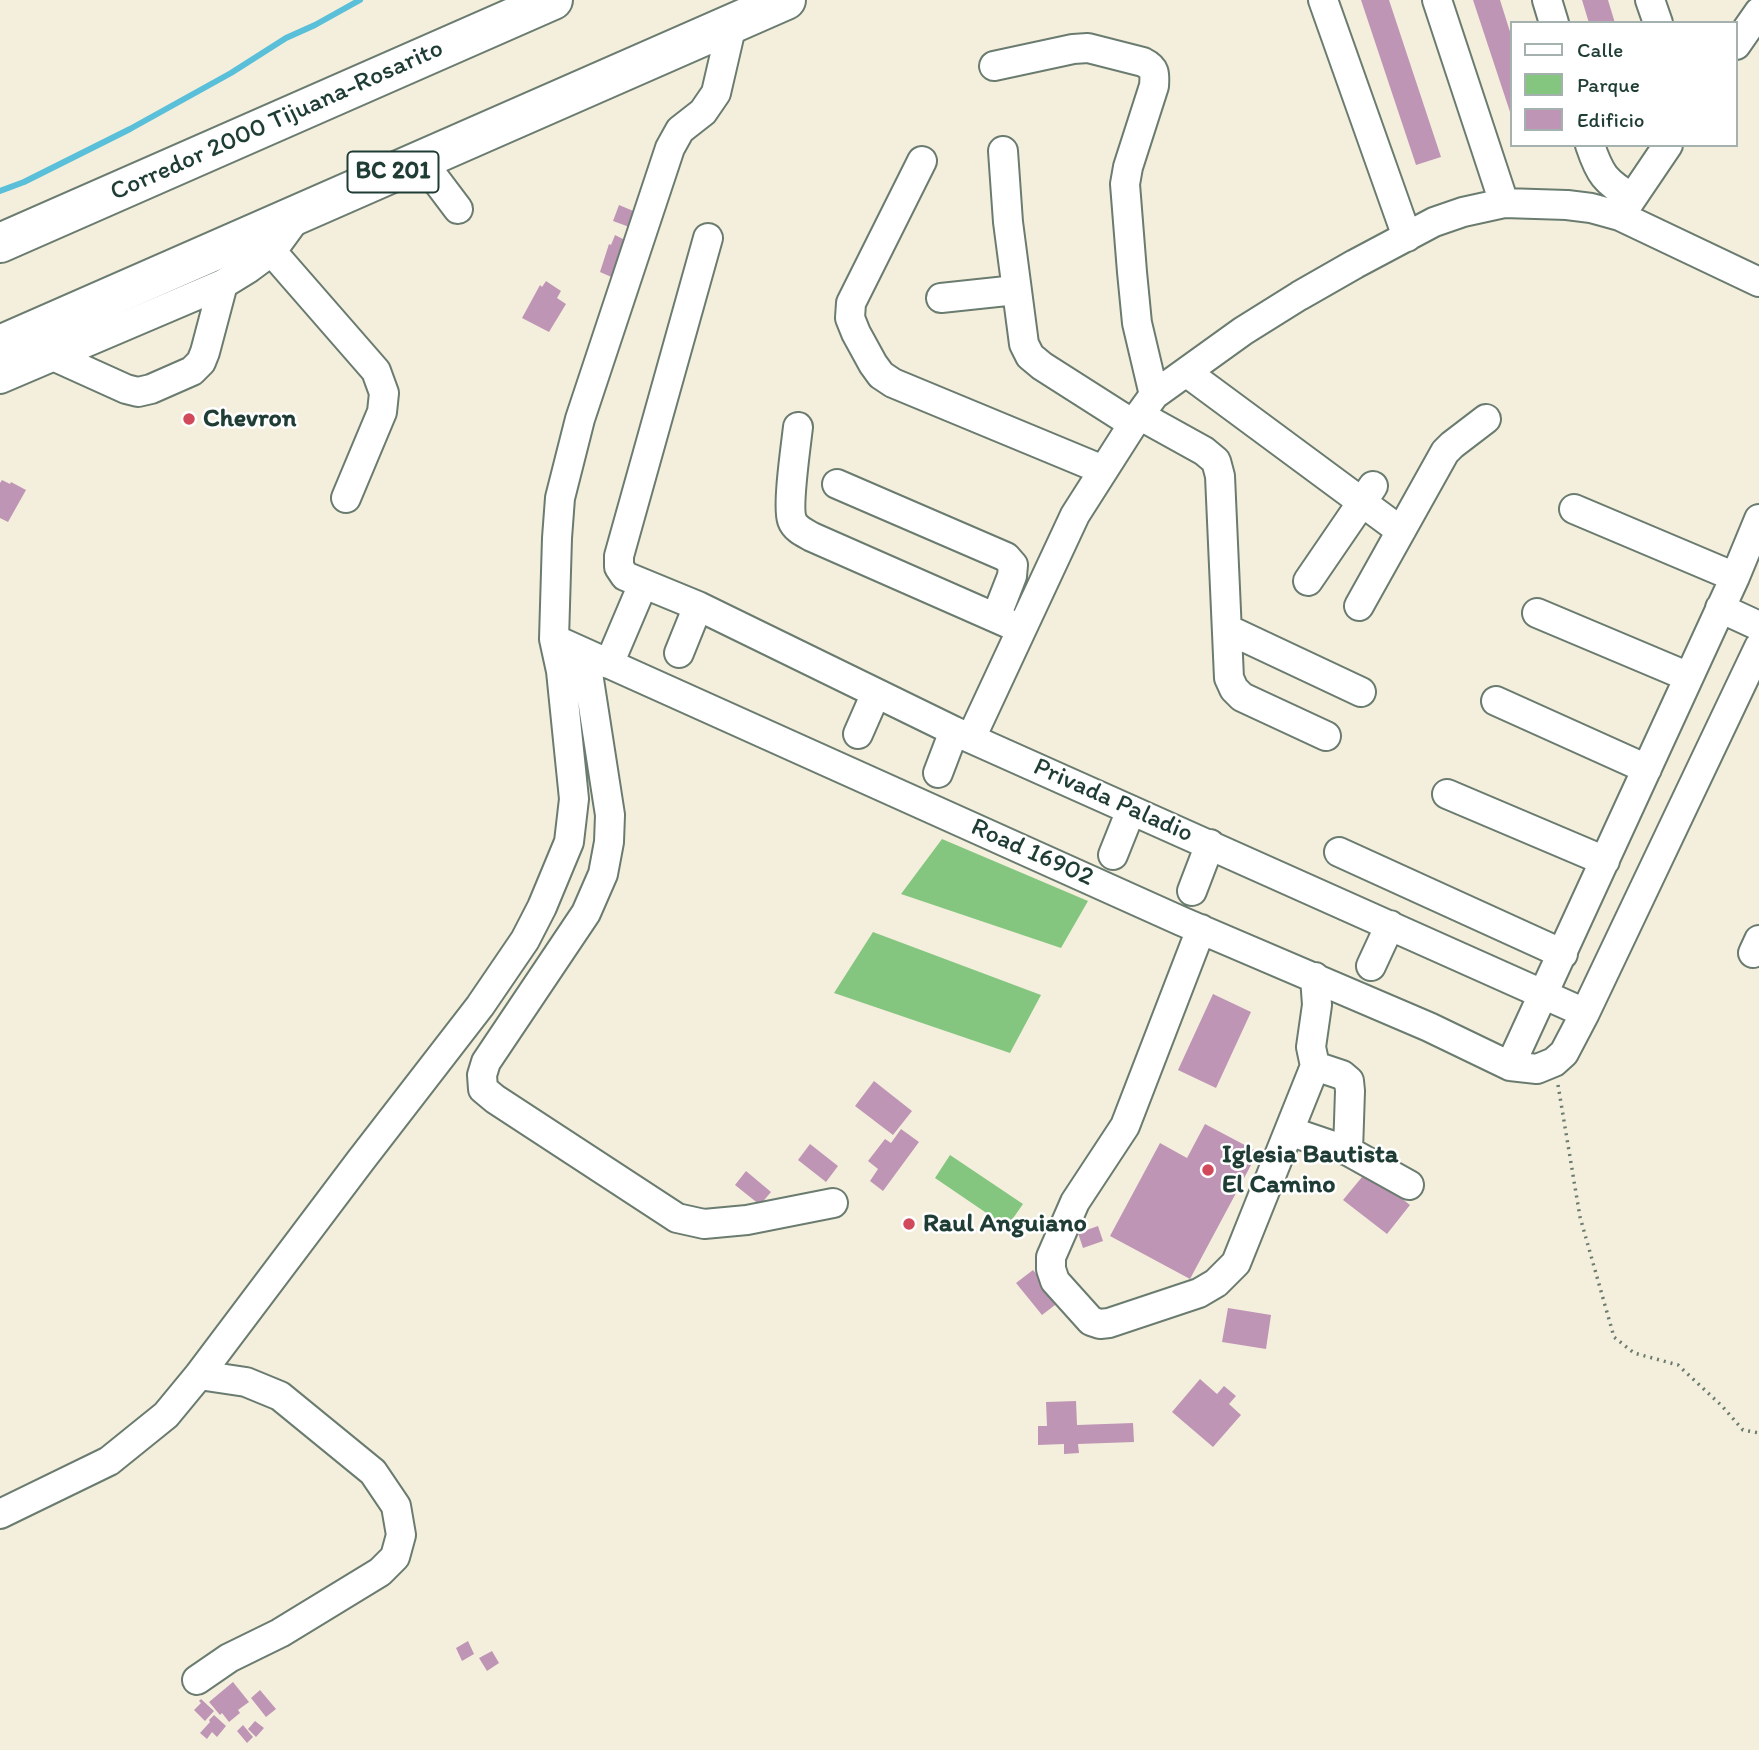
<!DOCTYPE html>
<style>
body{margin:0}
#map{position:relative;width:1759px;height:1750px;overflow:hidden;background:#f4efdc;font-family:Itim,sans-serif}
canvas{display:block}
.legend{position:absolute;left:1510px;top:21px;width:228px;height:126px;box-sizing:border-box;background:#fff;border:2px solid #a5b1ae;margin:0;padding:9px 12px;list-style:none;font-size:21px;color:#1f3d34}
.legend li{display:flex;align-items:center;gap:14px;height:35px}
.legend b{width:35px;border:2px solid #a5b1ae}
</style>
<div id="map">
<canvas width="1759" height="1750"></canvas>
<ul class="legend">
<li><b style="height:9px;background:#fff"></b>Calle</li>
<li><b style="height:19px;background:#84c680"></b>Parque</li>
<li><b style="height:19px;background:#bf95b6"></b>Edificio</li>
</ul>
</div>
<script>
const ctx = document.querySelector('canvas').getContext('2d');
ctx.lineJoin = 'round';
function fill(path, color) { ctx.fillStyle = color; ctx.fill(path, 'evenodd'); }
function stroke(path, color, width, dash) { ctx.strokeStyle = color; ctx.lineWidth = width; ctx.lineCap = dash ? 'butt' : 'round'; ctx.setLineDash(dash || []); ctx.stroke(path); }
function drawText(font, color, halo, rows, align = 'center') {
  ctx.font = font + ' Itim,sans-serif'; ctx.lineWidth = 5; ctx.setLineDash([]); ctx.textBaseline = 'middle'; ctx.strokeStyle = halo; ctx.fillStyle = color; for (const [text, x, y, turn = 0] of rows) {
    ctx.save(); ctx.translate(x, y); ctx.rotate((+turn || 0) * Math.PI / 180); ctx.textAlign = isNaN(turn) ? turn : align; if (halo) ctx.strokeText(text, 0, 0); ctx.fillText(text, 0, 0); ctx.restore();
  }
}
fill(new Path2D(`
 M942,839L1088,901L1061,948L901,894Z
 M873,932L1041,995L1010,1053L834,993Z
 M950,1155L1023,1204L1007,1227L935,1178Z`), '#84c680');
stroke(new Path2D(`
 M0,191L24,182L130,129L231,73L286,38L315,25L360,0`), '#5abfd8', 6);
fill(new Path2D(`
 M1361,0H1389L1441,157L1416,165Z
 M1473,0H1500L1512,38V118Z
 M1582,0H1608L1615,23H1589Z
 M619,205L643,215L632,228L613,221Z
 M615,235L627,241L616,279L600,272L609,244L611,245Z
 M546,281L561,291L557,298L566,304L549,332L522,318L540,285L542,287Z
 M2,480L10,484L11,482L26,490L8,522L0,518V483Z
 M1213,994L1251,1012L1216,1088L1178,1070Z
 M874,1081L912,1111L893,1135L855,1106Z
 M1205,1124L1258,1152L1190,1279L1110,1236L1160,1143L1187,1158Z
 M901,1129L919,1142L883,1191L870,1181L878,1169L868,1161L885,1139L891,1143Z
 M810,1144L838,1166L826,1182L798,1160Z
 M746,1171L771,1192L760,1205L735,1185Z
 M1367,1171L1410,1205L1387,1234L1343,1200Z
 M1098,1226L1103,1241L1083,1248L1078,1233Z
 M1033,1270L1059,1302L1042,1315L1016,1283Z
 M1228,1308L1271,1315L1266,1349L1222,1342Z
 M1200,1379L1217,1394L1224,1386L1236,1396L1229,1404L1241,1415L1213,1447L1172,1412Z
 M1076,1401L1077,1425L1133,1423L1134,1442L1078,1444L1079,1453L1064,1454V1444L1038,1445V1426H1047L1046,1402Z
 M468,1641L474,1654L462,1661L456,1648Z
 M492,1651L499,1663L487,1671L479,1658Z
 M233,1682L249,1702L238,1710L240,1713L229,1722L222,1713L220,1715L209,1702Z
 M260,1690L276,1709L266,1717L251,1698Z
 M201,1699L214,1711L205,1721L194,1710L201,1703L199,1701Z
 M214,1715L226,1726L217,1737L212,1732L207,1739L200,1733L210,1722L209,1720Z
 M255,1721L264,1728L256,1737L248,1729Z
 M243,1725L253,1737L247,1743L237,1731Z`), '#bf95b6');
const minor = new Path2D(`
 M1323,0L1407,237
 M1437,0L1504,203
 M1547,0L1554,23
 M1650,0L1658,23
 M1736,45L1759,12
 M994,66L1073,49L1088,48L1143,62C1155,68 1155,73 1154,86L1128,167L1125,184L1132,272L1137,323L1154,395
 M1590,145C1600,175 1605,181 1632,198
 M1003,151L1008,222L1024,344L1030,356L1042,366L1133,424
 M421,160L458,209
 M922,161L851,303L850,318L856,333L873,364L881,375L893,383L1103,470
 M1620,216L1668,145
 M260,238L376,371L384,393L382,412L346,498
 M708,238L619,556V567L625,576L698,606L954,731L1585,1013
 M941,298L1016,290
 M53,356L126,389L138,392L151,389L192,371L201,362L205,352L223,284
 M1186,372L1401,531
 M0,379L223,284L249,268L272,251L299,214
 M1139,415L1204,451L1216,461L1220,476L1229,678L1234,689L1242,697L1326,736
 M798,427C796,445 787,506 792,520C795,529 805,533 812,537L1021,629
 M837,484L1006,557L1013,565L1012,576L996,617
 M1574,509L1735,577
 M1308,581L1373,486
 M1359,606L1445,452L1452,445L1486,419
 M1720,608L1759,626
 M1537,613L1689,677
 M1227,629L1361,692
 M554,639L1181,921L1429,1027L1510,1066L1537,1069L1554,1062L1564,1053L1585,1013L1759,647
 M679,653L698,606
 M585,654L610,815L609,842L603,874L586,913L486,1062L482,1075L483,1089L495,1099L677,1218L704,1224L747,1220L833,1203
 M609,664L643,584
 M1496,701L1647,769
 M858,734L876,693
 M971,738L1075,515L1133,424L1154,395L1243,331L1299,296L1355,264L1434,222L1463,212L1504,203L1567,205L1591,208L1620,216L1759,282
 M938,773L954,731
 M1447,794L1605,861
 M1339,852L1563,954
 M1113,855L1131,810
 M1192,891L1210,844
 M1201,929L1125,1126L1075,1202L1051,1257V1269L1055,1281L1091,1321L1100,1324L1109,1323L1199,1293L1216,1283L1236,1263L1315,1066L1311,1047L1317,1005L1315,977
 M1753,953L1759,940
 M1371,966L1390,925
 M1315,1066L1342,1075L1349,1081L1350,1091L1348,1151
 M1510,1066L1735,577L1759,519
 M1289,1131L1348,1151L1409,1185
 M0,1514L109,1461L166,1415L199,1375L361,1160L480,1006L525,940L542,907L569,842L574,799L561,671L554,639L557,538L560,498L580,419L670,148L680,130L703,112L716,93L732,24
 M197,1680L229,1658L280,1633L380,1572L395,1557L401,1535L396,1506L373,1472L280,1396L246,1382L199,1375`);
const highway = new Path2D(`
 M0,243L553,0
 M0,345L786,0`);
stroke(minor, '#6a7b6f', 32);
stroke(highway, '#6a7b6f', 42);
stroke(new Path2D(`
 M1558,1085L1580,1217L1614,1337L1634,1353L1678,1365L1722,1406L1743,1430L1759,1433`), '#6a7b6f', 3.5, [2, 5]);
stroke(minor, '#fff', 28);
stroke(highway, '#fff', 38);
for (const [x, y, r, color] of [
 [189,419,7,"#d1495b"],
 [1208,1170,7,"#d1495b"],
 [909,1224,7,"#d1495b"]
]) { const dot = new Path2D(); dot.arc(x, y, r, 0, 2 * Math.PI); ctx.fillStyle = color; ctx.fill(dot); stroke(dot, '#fff', 2.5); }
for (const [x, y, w] of [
 [393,172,91]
]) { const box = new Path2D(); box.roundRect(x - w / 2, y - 20.5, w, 41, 5); ctx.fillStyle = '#fff'; ctx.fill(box); stroke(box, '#1f3d34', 2); }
drawText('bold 24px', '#1f3d34', null, [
 ["BC 201",393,172]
]);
drawText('26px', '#1f3d34', '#fff', [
 ["Corredor 2000 Tijuana-Rosarito",277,121,-24],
 ["Privada Paladio",1113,801,24],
 ["Road 16902",1032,853,24]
]);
drawText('bold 26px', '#1f3d34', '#fff', [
 ["Chevron",203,419],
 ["Iglesia Bautista",1222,1155],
 ["El Camino",1222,1185],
 ["Raul Anguiano",923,1224]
], 'left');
</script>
